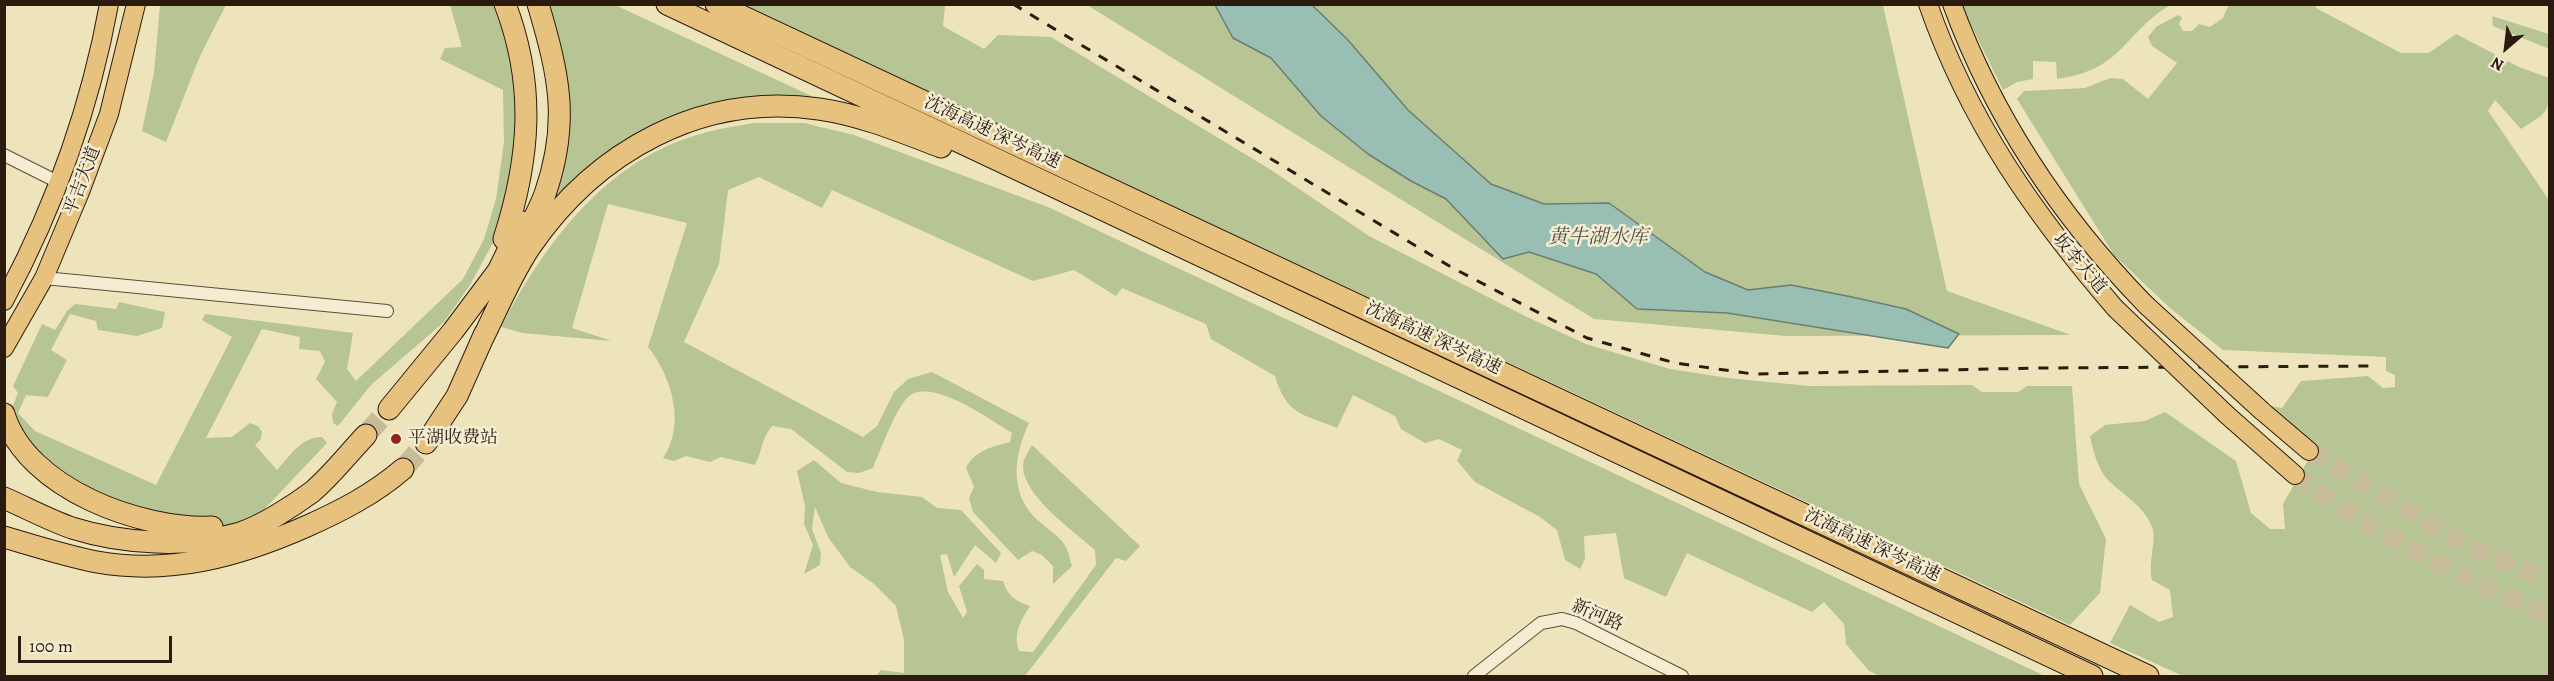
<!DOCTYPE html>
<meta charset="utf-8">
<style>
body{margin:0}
#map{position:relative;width:2554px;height:681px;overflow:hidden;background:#eee4bc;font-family:Alegreya,serif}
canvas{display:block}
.frame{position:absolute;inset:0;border:6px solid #2b1b0e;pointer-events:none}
.north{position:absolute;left:2476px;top:18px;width:60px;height:60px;-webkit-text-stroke:4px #f4edd3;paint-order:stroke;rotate:208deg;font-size:16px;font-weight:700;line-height:24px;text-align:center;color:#2b1b0e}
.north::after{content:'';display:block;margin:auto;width:21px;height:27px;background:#2b1b0e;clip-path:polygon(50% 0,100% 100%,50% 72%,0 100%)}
.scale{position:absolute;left:18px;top:636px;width:154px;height:27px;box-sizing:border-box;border:3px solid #2b1b0e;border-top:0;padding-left:8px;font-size:18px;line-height:21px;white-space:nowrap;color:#2b1b0e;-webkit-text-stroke:4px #f4edd3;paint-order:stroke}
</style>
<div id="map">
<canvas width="2554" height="681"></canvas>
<div class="frame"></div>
<div class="north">N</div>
<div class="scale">100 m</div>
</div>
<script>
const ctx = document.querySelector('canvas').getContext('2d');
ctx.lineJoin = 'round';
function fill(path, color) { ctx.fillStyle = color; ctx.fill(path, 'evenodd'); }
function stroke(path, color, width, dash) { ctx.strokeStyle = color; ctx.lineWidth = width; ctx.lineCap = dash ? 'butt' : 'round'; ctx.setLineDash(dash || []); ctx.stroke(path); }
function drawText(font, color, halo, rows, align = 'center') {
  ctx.font = font + ' Alegreya,"Noto Serif SC",serif'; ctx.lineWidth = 5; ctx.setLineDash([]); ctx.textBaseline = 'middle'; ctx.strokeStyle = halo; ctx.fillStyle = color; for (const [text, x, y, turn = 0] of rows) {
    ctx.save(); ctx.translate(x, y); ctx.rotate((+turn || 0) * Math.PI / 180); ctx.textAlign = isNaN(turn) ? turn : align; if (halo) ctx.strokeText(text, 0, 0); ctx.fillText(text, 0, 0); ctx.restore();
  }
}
fill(new Path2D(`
 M2229,4L2315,5L2316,8L2401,53H2429L2456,34L2519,67L2549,78C2549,113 2550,111 2521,129L2495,100L2488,111L2549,200V676H2183L2110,643L2130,605L2159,622L2173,617L2170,590L2152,580C2148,563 2156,542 2153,530C2146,506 2122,495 2107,479C2097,467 2093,450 2090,436L2105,425L2145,421L2165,412L2236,461L2251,513L2270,529H2285L2283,504L2315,448L2263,405L2282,408L2301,381L2368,376L2383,388L2395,387V375L2386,371V357L2223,350L2170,308L2114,255L2017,99L2024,91L2085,88L2110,78L2123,79L2148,99L2177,63L2152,46L2148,37L2156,27L2178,15L2182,18L2179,24L2183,31H2192L2199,24L2210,27L2223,18Z
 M160,5H226L200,56L166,142L142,131L154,73Z
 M450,5H493L510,51L516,96L519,137L502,226L470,285L444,322L371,385L338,426L333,423L332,414L337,402L316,379L325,362L320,351L299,349L300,337L262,329L206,438L232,437L250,423L258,426L262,432L261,439L255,445L277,470C290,456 301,437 322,437L327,443L256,518L215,531L63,488L9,415L18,393L13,386L42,324L55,330L67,311L75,304L116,309L119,302L165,312L162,328L137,336L98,330L96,321L70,314L51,350L67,360L48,397L26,395L18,413L35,431L156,485L232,337L202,320L205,314L353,333L347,369L356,381L463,279L484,239L496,199L504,142L503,90L440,59L445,48L462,47Z
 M541,5H615L833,106L717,108L551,210L561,175Z
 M743,5H947H945L943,26L984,49L998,35L1051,37L1268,168L1369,236L1527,317L1586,344L1670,369L1728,378L1809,386L1972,385L1982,392H2018L2027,386H2072L2079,484L2106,539L2100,593L2070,625Z
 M1087,5H1883L1947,291L2071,335L1786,336L1594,319Z
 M1961,5H2170C2123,34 2123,70 2057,79L2056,62L2033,61V79L2017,82L2003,90Z
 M2492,16L2549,34V49L2493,26Z
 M754,123H804L854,135L1048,207L2045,676H1880L1869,671L1846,644L1844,624L1824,602L1812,612L1687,553L1666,597L1624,578L1616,533L1584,536L1585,559L1580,569L1565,560L1557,530L1540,517L1475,482L1457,461L1462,450L1439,439L1425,443L1401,429L1395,416L1353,395L1337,428C1303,414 1286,415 1275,376L1211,339L1206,324L1122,288L1116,296L1074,270L1033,281L832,190L822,208L759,177L728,190L719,264L684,342L863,437L877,426L894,392L908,379L932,372L1029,423C1016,451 1009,485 1030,512C1038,523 1052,530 1061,540C1067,546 1070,558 1072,566L1053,584V566L1042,555L1032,551L1018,560L973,512L969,498L974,487L966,468C975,450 992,447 1010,442L1012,433C991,420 930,376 908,397C896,408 880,451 873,468L859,473L847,472L791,429L772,426C761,440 763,449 755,465L721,457L710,462L686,456L674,461L663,458C686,425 672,377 648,347L687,223L608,204L572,328L612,341L522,333L501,327C545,243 607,158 704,133C721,128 738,126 754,123Z
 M1032,445L1140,546L1126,561L1116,558L1025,676H876L881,670L904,673V640L896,606L874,584L850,567L828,537L815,507L812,529L821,553L820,565L804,574L813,545L804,524L805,506L797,471L814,460L841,483L877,492L922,497L937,508L961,510L1001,553L996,563L975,545L954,577L947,554L940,555L948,592L963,618L967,612L959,586L977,564L984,570V579L1003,581C1008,596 1015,601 1030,606C1020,622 1013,633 1019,651L1033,652L1096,565L1095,550C1074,531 1023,496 1023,466C1023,459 1029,451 1032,445Z`), '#b6c593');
const water = new Path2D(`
 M1215,5H1312L1348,40L1408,110L1491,184L1544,204L1609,203L1705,272L1748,290L1791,285L1852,297L1906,309L1959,334L1948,348L1727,313L1637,309L1596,274L1529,252L1503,259L1446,199L1411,181L1368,154L1321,116L1271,58L1233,38Z`);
fill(water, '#99beb4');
stroke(water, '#6d7d72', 1.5);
stroke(new Path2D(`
 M2309,451L2466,545L2550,580
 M2295,475C2378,534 2455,577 2550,615`), '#c7bc99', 18, [18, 9]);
stroke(new Path2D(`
 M366,435L389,409
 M403,469L426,443`), '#c7bc99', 21, [21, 10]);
const street = new Path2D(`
 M4,155L60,183
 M44,278L387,311
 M1474,676L1541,623L1562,619L1576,623L1682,676`);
const primary = new Path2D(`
 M1928,4C1969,122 2035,215 2115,308
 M1952,4C1994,118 2062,219 2146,305
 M4,301C54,208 90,109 109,4
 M4,348L44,278L80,192L109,114L136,4
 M2262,411L2309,451
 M2227,415L2295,475`);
const highway = new Path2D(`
 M667,4L2092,676
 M716,4L2148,676
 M504,239C530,158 536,85 505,4
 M524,241C530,225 539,210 545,194C570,122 559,75 538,4
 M480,344C496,312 510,277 530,247C596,151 701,92 819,109C861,115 902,132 941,147
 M389,409L453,331L498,271L522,222
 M4,414C27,489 141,530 212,527
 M426,443L457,396L485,333
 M4,498C27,508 49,520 72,528C123,544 188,548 240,533C262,526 293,506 312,492C331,476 348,454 366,435
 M4,537C35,546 66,556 97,562C171,575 239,556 305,527C341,511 374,494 403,469`);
stroke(street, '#5c4d3a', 14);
stroke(primary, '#2b1b0e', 20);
stroke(highway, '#2b1b0e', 23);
stroke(street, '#f4edd3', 12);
stroke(primary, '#e7c27e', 18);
stroke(highway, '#e7c27e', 21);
stroke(new Path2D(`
 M1013,4L1451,267L1587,338L1675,363L1753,374L2040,368L2370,366`), '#2b1b0e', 3, [10, 10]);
const primaryBridge = new Path2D(`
 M2146,305L2262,411
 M2115,308L2227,415`);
stroke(primaryBridge, '#2b1b0e', 20, []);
stroke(primaryBridge, '#e7c27e', 18);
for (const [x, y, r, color] of [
 [396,439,6,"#8f2418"]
]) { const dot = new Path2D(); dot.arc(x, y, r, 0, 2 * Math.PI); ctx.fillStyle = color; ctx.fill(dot); stroke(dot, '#f4edd3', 2); }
drawText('18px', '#2b1b0e', '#f4edd3', [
 ["沈海高速 深岑高速",992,133,25],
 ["平吉大道",83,181,-69],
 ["坂李大道",2079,264,50],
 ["沈海高速 深岑高速",1433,339,25],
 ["沈海高速 深岑高速",1872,546,25],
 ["新河路",1597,616,23]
]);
drawText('18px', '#2b1b0e', '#f4edd3', [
 ["平湖收费站",408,439]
], 'left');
drawText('italic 20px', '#525448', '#f4edd3', [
 ["黄牛湖水库",1598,238]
]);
</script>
